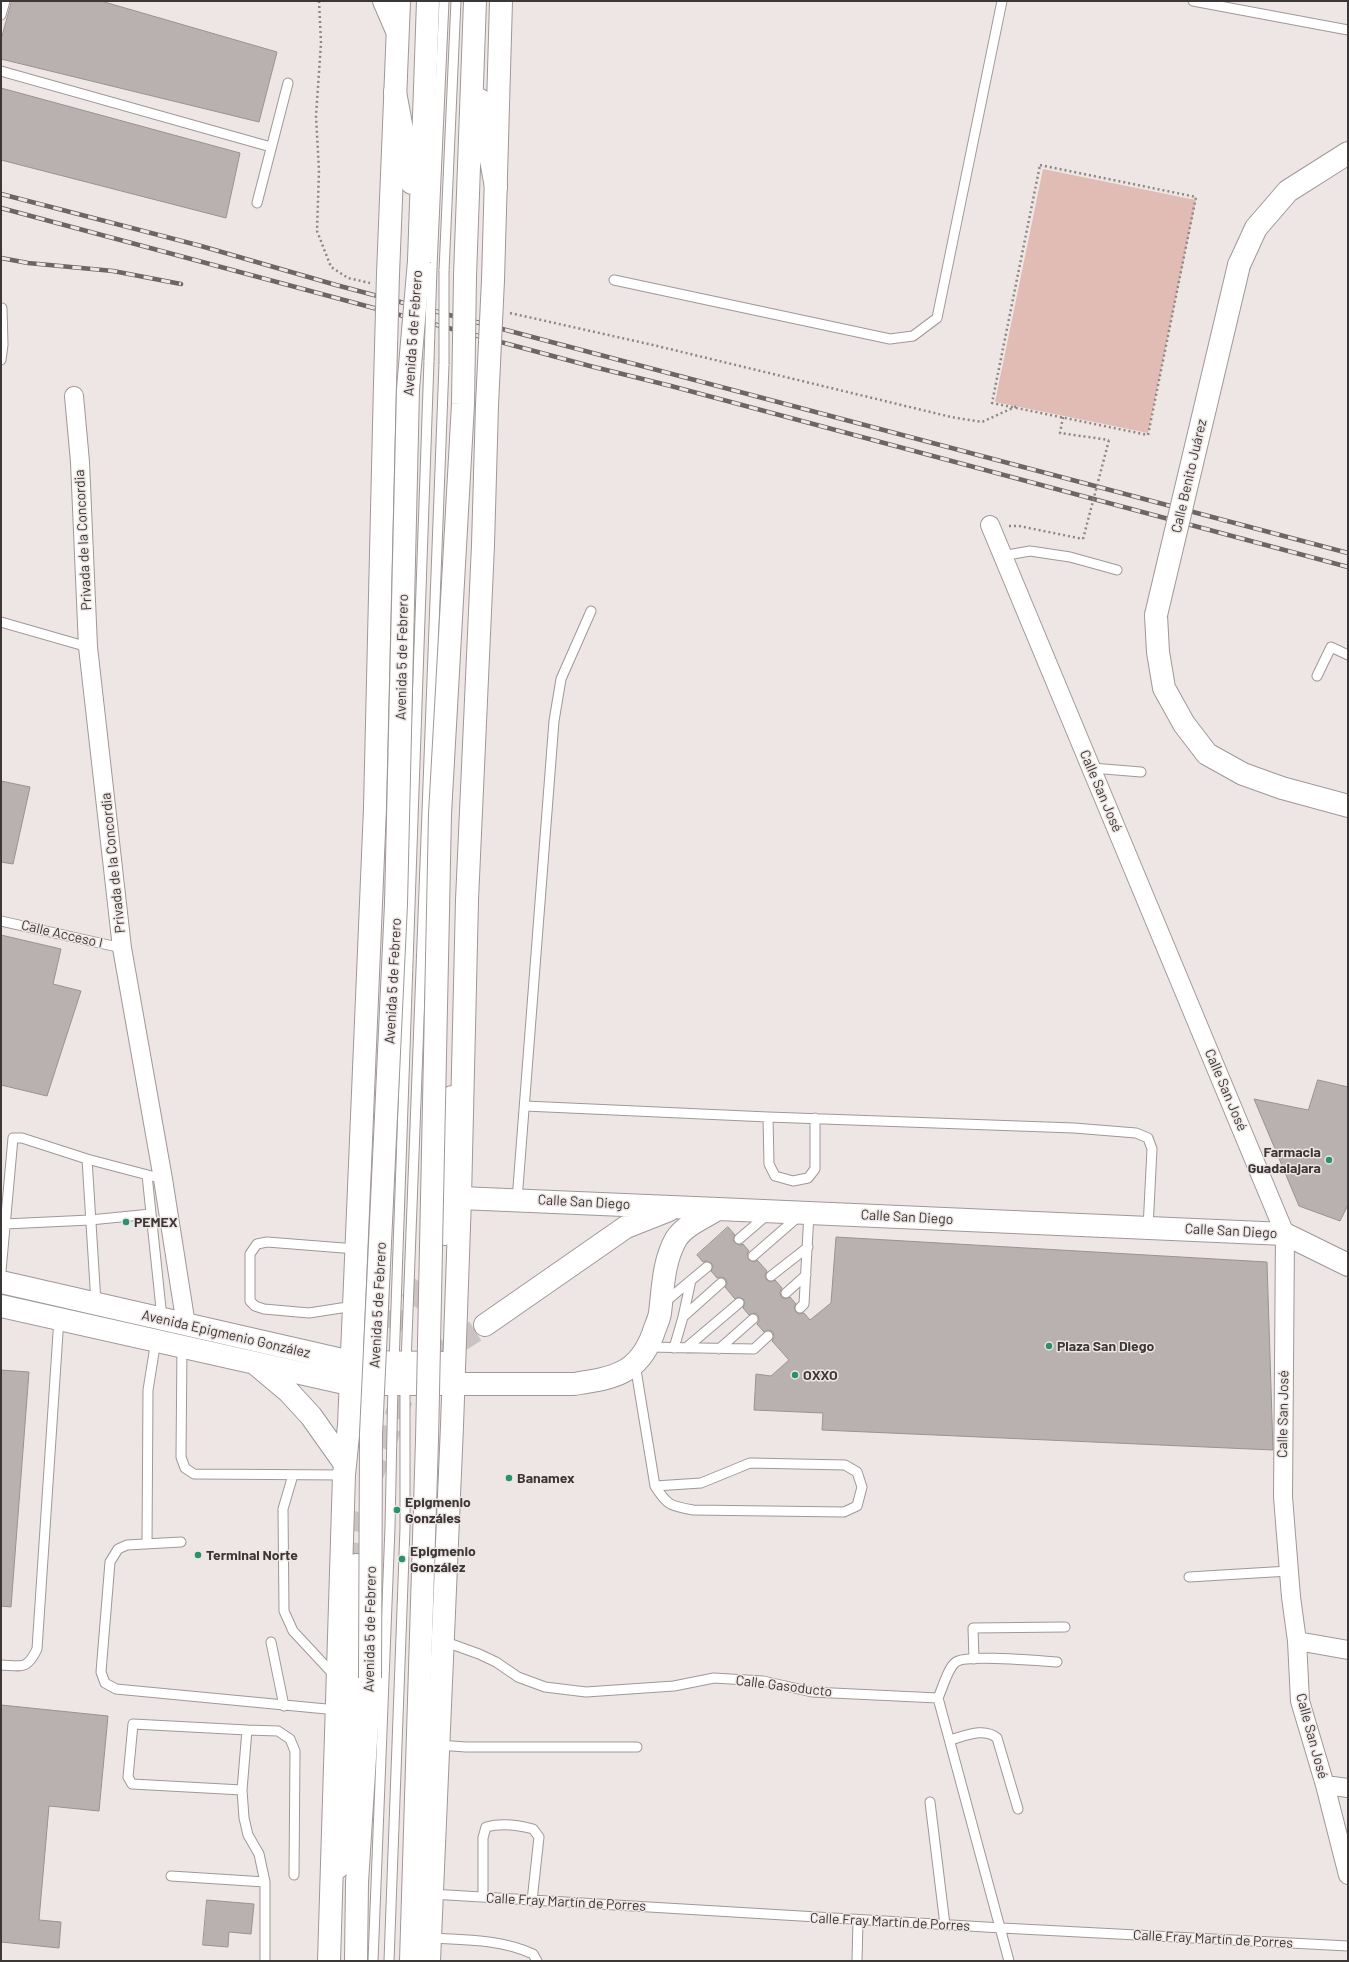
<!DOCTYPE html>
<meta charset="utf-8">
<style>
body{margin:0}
#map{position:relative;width:1349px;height:1962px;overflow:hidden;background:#eee6e4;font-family:Barlow,sans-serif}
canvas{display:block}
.frame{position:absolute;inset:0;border:2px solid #3b3736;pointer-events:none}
</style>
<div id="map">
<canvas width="1349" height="1962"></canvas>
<div class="frame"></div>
</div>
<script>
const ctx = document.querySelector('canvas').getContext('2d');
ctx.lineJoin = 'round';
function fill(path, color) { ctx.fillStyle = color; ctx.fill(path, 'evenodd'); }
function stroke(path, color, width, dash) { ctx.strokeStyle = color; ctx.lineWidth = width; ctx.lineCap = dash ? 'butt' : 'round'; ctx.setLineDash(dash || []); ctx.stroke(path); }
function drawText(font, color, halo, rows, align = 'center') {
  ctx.font = font + ' Barlow,sans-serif'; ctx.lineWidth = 3; ctx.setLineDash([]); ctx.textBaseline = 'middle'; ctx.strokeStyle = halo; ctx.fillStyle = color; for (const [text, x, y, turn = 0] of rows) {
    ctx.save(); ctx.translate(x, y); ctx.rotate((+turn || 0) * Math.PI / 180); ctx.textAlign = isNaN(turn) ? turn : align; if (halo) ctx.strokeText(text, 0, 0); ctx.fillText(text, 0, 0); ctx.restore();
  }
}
fill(new Path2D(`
 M1043,169L1196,200L1148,433L995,402Z`), '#e0bcb4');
const building = new Path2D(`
 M12,1H101L277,52L259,122L1,59V40Z
 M1,88L240,153L226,218L1,160Z
 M1,781L30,787L13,864L1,862Z
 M1,935L61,949L53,984L81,991L47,1096L1,1085Z
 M1318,1080L1348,1087V1205L1340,1221L1299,1206L1254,1099L1308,1110Z
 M728,1227L735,1235L733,1240L735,1243L740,1245L743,1244L749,1251L747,1254L749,1260L754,1262L757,1260L767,1271L765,1276L767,1280L771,1282L775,1280L782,1288L780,1292L781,1297L785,1299L790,1297L796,1304L794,1307L796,1312L799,1314L804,1313L810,1320L831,1303L836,1237L1267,1262L1273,1450L822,1430L823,1413L754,1410L756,1374L771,1376L789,1360L772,1341L774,1337L773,1332L769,1330L764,1332L757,1324L759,1321L758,1315L755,1313L749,1315L743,1308L745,1302L743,1299L738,1297L735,1299L725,1287L727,1284L726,1279L722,1277L717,1278L711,1271L713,1266L711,1263L706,1261L703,1262L697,1255Z
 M1,1370L29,1372L11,1607L1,1606Z
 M1,1705L108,1716L99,1811L49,1806L39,1920L61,1922L59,1948L1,1942Z
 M207,1900L254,1904L251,1934L229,1932L228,1947L203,1945Z`);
fill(building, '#b8b1af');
stroke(building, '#999290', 1);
stroke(new Path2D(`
 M361,1345L387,1331L425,1284L432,1267
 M371,1479L402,1399L438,1355L485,1325
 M356,1565L365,1513`), '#cac3c1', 22, [22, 11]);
const service = new Path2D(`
 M1193,1L1348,30
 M1,15L5,1
 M1,71L271,147
 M257,203L288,83
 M432,267L444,1
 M444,271L456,1
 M614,280L890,339L913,336L937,318L1002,1
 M1,360L3,345L2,308
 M1002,556L1030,551L1070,557L1117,570
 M1,622L88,647
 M1317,676L1331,647L1348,655
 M1092,768L1141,772
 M1,921L122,948
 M525,1106L768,1117L1074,1128L1136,1133L1148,1138L1152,1149L1148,1228
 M768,1117L769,1164L775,1176L793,1181L808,1178L815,1169V1118
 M87,1159L96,1303
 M147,1175L162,1318
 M517,1200L554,721L561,679L591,611
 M5,1224L90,1220L151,1214
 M739,1239L768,1214
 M753,1256L799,1216
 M1,1271L13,1138H22L87,1159L163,1179
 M771,1276L808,1247
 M786,1293L806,1275
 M665,1302L707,1267
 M354,1306L309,1313L264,1309L255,1306L250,1301V1254L257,1244L267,1242L356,1249
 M800,1308L804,1304L809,1213
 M683,1317L691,1280
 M182,1346L181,1457L185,1468L194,1474L344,1475
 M648,1347L754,1349L768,1336
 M674,1348L683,1317L721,1283
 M686,1348L739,1303
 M719,1349L753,1319
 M394,1364L429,360
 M406,1364L444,364
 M635,1364L655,1486C667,1505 670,1506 693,1510L844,1512L857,1506L862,1487L857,1472L845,1465L750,1463L701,1483L655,1486
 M293,1475L283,1509L284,1611L293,1631L334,1675
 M181,1542L127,1545L118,1549L110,1562L101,1672L105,1683L116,1689L337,1710
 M147,1544L148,1390L156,1340
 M1189,1577L1289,1571
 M443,1641L479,1654L496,1662L518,1677L545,1687L586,1692L674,1686L714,1678L763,1681L812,1692L938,1698L1009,1961
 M271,1642L284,1706
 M974,1659L973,1628L1065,1627
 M1,1665C22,1666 27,1670 37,1649L59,1318
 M938,1698C942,1690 948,1667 956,1662C966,1654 1040,1661 1057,1662
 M247,1730L278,1731L290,1739L295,1751L294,1875
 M950,1740C965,1736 984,1727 997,1738L1018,1809
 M438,1745L466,1747H637
 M242,1790L132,1784L128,1777L133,1724L247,1730L242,1790L244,1818L248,1835L259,1854L265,1882
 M930,1802L945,1925
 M171,1876L265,1882V1961
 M431,1894L1002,1928L1348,1946
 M483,1897V1838L486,1827C501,1823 518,1825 533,1829L539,1837L532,1901
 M430,1938C465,1940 500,1939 533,1954L537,1961
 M373,1961L390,1527L393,1383
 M389,1961L405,1528V1383
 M857,1961L858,1920`);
const minor = new Path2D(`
 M74,396L80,462L88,647L122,948L163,1179L186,1325
 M990,525L1285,1234L1283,1497L1291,1597L1297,1641L1300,1701L1325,1785L1348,1875
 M1297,1641L1348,1650
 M1325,1785L1348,1788`);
const tertiary = new Path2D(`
 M384,1L397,31
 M1239,265L1256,228L1288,191L1348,153
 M1156,615L1158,652L1164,688L1184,724L1207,754L1243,774L1282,788L1348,806
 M460,1198L718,1209
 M445,1234L452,1097
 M485,1325L626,1227L669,1210
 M338,1867L346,1827L356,1565`);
const secondary = new Path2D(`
 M388,274L399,1
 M493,280L501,1
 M1,1282L351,1362L447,1363
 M1,1306L349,1384H574C612,1378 638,1375 653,1334C655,1327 659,1320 660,1313C663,1289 663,1262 676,1239C685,1225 705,1217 718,1209L1285,1234L1348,1265
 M257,1365L288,1391L311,1416L345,1464
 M329,1961L344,1475L349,1425L375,808L385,384
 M429,1961L452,1426L460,1198L467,900L483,545L487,405`);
const trunk = new Path2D(`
 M395,92L412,183
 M480,100L496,187
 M419,261L428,1
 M465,276L475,1
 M356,1961L357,1882L370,1678
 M411,1961L427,1440`);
stroke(service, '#a09896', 11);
stroke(minor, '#a09896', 20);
stroke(tertiary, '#a09896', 24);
stroke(secondary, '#a09896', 24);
stroke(trunk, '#a09896', 24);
stroke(new Path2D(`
 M319,1L321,43L316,116L319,171L317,231L331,267L348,278L370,283
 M1040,165L1196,197L1148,435L992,403Z
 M510,313L653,345L951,417L982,422L1017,406
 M1063,417L1060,433L1109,440
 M1009,526H1019L1083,539`), '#8c8685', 2.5, [2, 3]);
stroke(service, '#fff', 9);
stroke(minor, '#fff', 18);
stroke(tertiary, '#fff', 22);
stroke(secondary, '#fff', 22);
stroke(trunk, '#fff', 22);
const rail = new Path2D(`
 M1,194L201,246L336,285L1348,553
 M1,208L590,366L671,386L1348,567
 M1,258L28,263L113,271L181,284`);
stroke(rail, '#6b6665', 4.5);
stroke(rail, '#eee6e4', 3, [9]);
const serviceBridge = new Path2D(`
 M429,360L432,267
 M444,364V271`);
const tertiaryBridge = new Path2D(`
 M1156,615L1239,265`);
const secondaryBridge = new Path2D(`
 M385,384L388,274
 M487,405L493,280`);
const trunkBridge = new Path2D(`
 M427,1440L440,814L463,404L465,276
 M370,1678L371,1434L396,904L408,389L419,261`);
stroke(serviceBridge, '#a09896', 11, []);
stroke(tertiaryBridge, '#a09896', 24, []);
stroke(secondaryBridge, '#a09896', 24, []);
stroke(trunkBridge, '#a09896', 24, []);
stroke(new Path2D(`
 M1083,539L1109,440`), '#8c8685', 2.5, [2, 3]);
stroke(serviceBridge, '#fff', 9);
stroke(tertiaryBridge, '#fff', 22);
stroke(secondaryBridge, '#fff', 22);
stroke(trunkBridge, '#fff', 22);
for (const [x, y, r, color] of [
 [1329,1160,4,"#2a916e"],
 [126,1222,4,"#2a916e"],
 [1049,1346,4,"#2a916e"],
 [795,1375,4,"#2a916e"],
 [509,1478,4,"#2a916e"],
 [397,1510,4,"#2a916e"],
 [198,1555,4,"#2a916e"],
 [402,1559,4,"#2a916e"]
]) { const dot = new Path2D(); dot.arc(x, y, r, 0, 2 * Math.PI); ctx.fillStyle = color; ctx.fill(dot); stroke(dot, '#eee6e4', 1.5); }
drawText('14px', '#3b3736', '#eee6e4', [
 ["Avenida 5 de Febrero",413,333,-86],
 ["Calle Benito Juárez",1189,476,-77],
 ["Privada de la Concordia",83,540,-93],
 ["Avenida 5 de Febrero",402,657,-89],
 ["Calle San José",1101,791,67],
 ["Privada de la Concordia",113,863,-96],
 ["Calle Acceso I",62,934,13],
 ["Avenida 5 de Febrero",393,981,-87],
 ["Calle San José",1226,1090,67],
 ["Calle San Diego",584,1202,3],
 ["Calle San Diego",907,1217,3],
 ["Calle San Diego",1231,1231,3],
 ["Avenida 5 de Febrero",378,1305,-87],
 ["Avenida Epigmenio González",226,1334,13],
 ["Calle San José",1283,1414,-89],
 ["Avenida 5 de Febrero",370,1629,-89],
 ["Calle Gasoducto",784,1686,7],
 ["Calle San José",1312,1736,75],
 ["Calle Fray Martín de Porres",566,1902,3],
 ["Calle Fray Martín de Porres",890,1922,3],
 ["Calle Fray Martín de Porres",1213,1939,3]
]);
drawText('bold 14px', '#3b3736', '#eee6e4', [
 ["Farmacia",1321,1152,"right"],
 ["Guadalajara",1321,1168,"right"],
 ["PEMEX",134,1222],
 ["Plaza San Diego",1057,1346],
 ["OXXO",803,1375],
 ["Banamex",517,1478],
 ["Epigmenio",405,1502],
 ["Gonzáles",405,1518],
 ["Epigmenio",410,1551],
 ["González",410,1567],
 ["Terminal Norte",206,1555]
], 'left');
</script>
